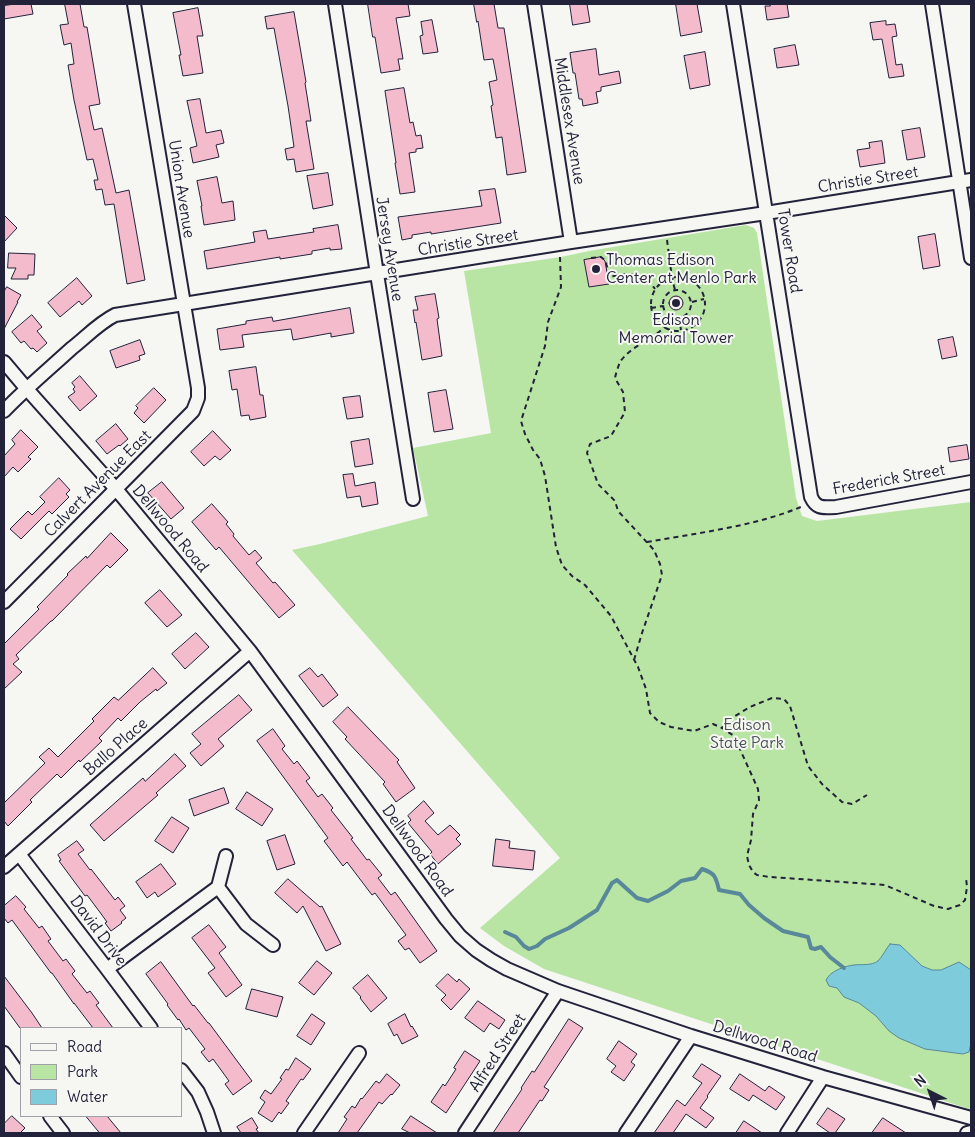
<!DOCTYPE html>
<style>
body{margin:0}
#map{position:relative;width:975px;height:1137px;overflow:hidden;background:#f6f6f2;font-family:Delius,sans-serif}
canvas{display:block}
.frame{position:absolute;inset:0;border:5px solid #22223b;pointer-events:none}
.legend{position:absolute;left:20px;top:1027px;width:162px;height:90px;box-sizing:border-box;background:#f6f6f2;border:1px solid #a1a1a9;margin:0;padding:6px 9px;list-style:none;font-size:15px;color:#22223b}
.legend li{display:flex;align-items:center;gap:10px;height:25px}
.legend b{width:25px;border:1px solid #a1a1a9}
.north{position:absolute;left:905px;top:1067px;width:50px;height:50px;-webkit-text-stroke:4px #f6f6f2;paint-order:stroke;rotate:319deg;font-size:14px;font-weight:700;line-height:20px;text-align:center;color:#22223b}
.north::after{content:'';display:block;margin:auto;width:18px;height:22px;background:#22223b;clip-path:polygon(50% 0,100% 100%,50% 72%,0 100%)}
</style>
<div id="map">
<canvas width="975" height="1137"></canvas>
<div class="frame"></div>
<ul class="legend">
<li><b style="height:6px;background:#f6f6f2"></b>Road</li>
<li><b style="height:14px;background:#b8e5a3"></b>Park</li>
<li><b style="height:14px;background:#7eccdb"></b>Water</li>
</ul>
<div class="north">N</div>
</div>
<script>
const ctx = document.querySelector('canvas').getContext('2d');
ctx.lineJoin = 'round';
function fill(path, color) { ctx.fillStyle = color; ctx.fill(path, 'evenodd'); }
function stroke(path, color, width, dash) { ctx.strokeStyle = color; ctx.lineWidth = width; ctx.lineCap = dash ? 'butt' : 'round'; ctx.setLineDash(dash || []); ctx.stroke(path); }
function drawText(font, color, halo, rows, align = 'center') {
  ctx.font = font + ' Delius,sans-serif'; ctx.lineWidth = 4; ctx.setLineDash([]); ctx.textBaseline = 'middle'; ctx.strokeStyle = halo; ctx.fillStyle = color; for (const [text, x, y, turn = 0] of rows) {
    ctx.save(); ctx.translate(x, y); ctx.rotate((+turn || 0) * Math.PI / 180); ctx.textAlign = isNaN(turn) ? turn : align; if (halo) ctx.strokeText(text, 0, 0); ctx.fillText(text, 0, 0); ctx.restore();
  }
}
fill(new Path2D(`
 M746,225L754,228L757,233L796,498L802,516L817,521L971,502V1108L969,1109L544,969L504,946L480,928L560,858L292,550L320,544L428,516L413,448L491,433L464,271L561,257L589,251Z`), '#b8e5a3');
const water = new Path2D(`
 M890,944L900,945L922,966L932,970H941L959,962L971,970V1043L969,1052L963,1054L925,1049L899,1038L889,1031L876,1016L859,1003L844,997L837,988L829,986L826,980C830,971 845,966 854,965C862,964 871,966 878,961C882,957 886,949 890,944Z`);
fill(water, '#7eccdb');
stroke(water, '#59889b', 1);
stroke(new Path2D(`
 M505,932L516,937L524,946L529,949L537,946L545,939L569,928L597,910L612,883L617,880L637,898L648,901L668,891L681,881L695,878L702,869C715,873 716,877 719,890L740,894L749,905L764,918L783,931L808,937L811,948L815,949L821,947L830,957L844,968`), '#59889b', 4);
const building = new Path2D(`
 M15,4H31L33,14L4,19V6Z
 M65,4H80L84,27H87L100,104L89,106L94,130L102,128L116,193L129,190L145,280L127,284L114,204L105,205L102,189L96,190L94,180H98L93,159L87,160L74,100L68,65L74,64L71,43L64,45L60,25L68,24Z
 M368,4H408L410,16L396,18L403,59H398L400,70L381,73L375,37H373Z
 M474,4H494L498,28H504L526,172L507,175L502,137L496,138L491,106L493,105L489,82L497,80L493,59L484,60L478,21L477,22Z
 M570,4H587L590,22L573,25Z
 M676,4H697L702,32L681,36Z
 M770,4H787L789,17L767,20L765,6H770Z
 M198,8L203,36H197L203,73L183,76L179,55H181L173,13Z
 M294,12L306,82L305,83L311,121H306L314,169L296,172L294,159L287,160L285,149L294,147L288,106L274,28L267,29L265,17Z
 M432,20L438,52L423,54L420,36L423,35L421,22Z
 M886,21V25L895,24L897,36L892,37L896,65L902,64L904,76L889,78L882,39L873,40L870,23Z
 M795,45L799,65L777,68L774,49Z
 M596,49L599,75L619,71L621,83L601,87V91L596,92L598,103L583,106L582,99H579L575,73H573L570,53Z
 M705,52L710,85L690,89L684,56Z
 M404,88L410,123L413,122L416,136L421,135L423,148L416,149V152L409,153L415,192L400,194L395,163H396L385,91Z
 M200,99L206,133L221,130L224,143L216,145L219,157L193,163L190,148L197,146L187,101Z
 M920,128L925,157L907,160L902,131Z
 M882,141L885,163L860,167L857,150L870,148L869,143Z
 M328,173L333,205L313,209L307,176Z
 M217,177L222,203L233,201L235,220L204,225L201,206H202L197,181Z
 M495,189L501,223L431,234V232L412,235V238L402,240L398,217L482,206L479,191Z
 M4,215L17,228L4,242Z
 M338,225L342,249L330,250V248L312,251V254L280,259V257L207,269L204,251L255,242L253,232L266,230L268,239L314,232L313,229Z
 M935,234L940,266L923,269L918,237Z
 M9,253L35,254L34,275H28V279H11L16,268H8Z
 M601,257L605,261L609,284L589,287L584,260Z
 M77,278L92,296L82,305L79,301L60,317L48,303Z
 M7,287L21,295L17,302H18L4,329V292Z
 M435,294L439,318L437,319L442,356L422,360L416,322L415,323L413,310H418L415,297Z
 M669 303a7 7 0 1 1 14 0a7 7 0 1 1-14 0Z
 M350,308L354,333L331,337V333L293,340L291,329L242,335L244,347L220,350L217,329L246,324V321L272,317L273,321Z
 M32,315L42,327L37,331L47,343L37,352L33,348L31,349L24,341L21,343L12,332Z
 M953,337L957,356L942,359L938,340Z
 M140,340L145,354L139,356L140,360L116,368L110,351Z
 M256,367L260,395H263L266,417L250,420L249,415L241,416L237,389L232,390L229,371Z
 M80,376L97,396L80,411L68,397L75,392L73,389L75,387L72,383Z
 M154,388L166,400L144,423L134,413L138,408L136,406Z
 M446,390L453,429L434,432L428,393Z
 M360,396L363,417L347,419L343,398Z
 M116,424L128,439L120,446L119,445L107,454L96,441Z
 M21,430L38,447L28,457L31,459L18,472L13,467L4,477V456L15,444L12,440Z
 M213,431L231,450L220,460L215,456L204,466L191,452Z
 M369,439L373,464L355,467L351,442Z
 M967,445L969,459L950,462L948,448Z
 M353,474L355,486L375,482L378,504L362,507L360,496L347,498L343,475Z
 M59,478L70,490L66,494L69,497L52,514L49,511L21,539L10,529L28,511L32,515L45,502L40,497Z
 M162,482L184,508L171,519L148,493Z
 M212,504L228,522L226,524L234,534L233,536L249,555L255,550L262,558L256,563L273,583L275,582L295,605L279,618L219,547L216,550L192,522Z
 M111,533L128,550L110,568L107,565L52,621H51L16,655L19,659L13,664L22,672L4,689V644L39,609L37,607L68,575L67,574L86,556L87,558Z
 M160,590L182,615L167,627L145,603Z
 M196,633L209,647L185,669L172,654Z
 M153,668L167,683L157,691L156,689L140,702L121,721L118,718L99,738L102,741L80,762L79,760L61,778L57,774L30,800L32,802L8,826L4,821V803L45,763L39,757L49,748L58,757L94,721L92,719L114,697L118,700Z
 M310,668L318,677L322,674L338,695L323,707L299,676Z
 M239,695L252,710L218,739L224,746L201,766L190,753L201,744L192,734Z
 M348,707L399,760L397,762L415,788L396,802L383,784L385,782L345,739L347,737L333,722Z
 M273,729L285,746L282,749L294,764L297,761L310,778L306,781L318,797L322,794L333,808L331,810L353,838L351,839L367,860L369,859L382,875L378,878L391,895L395,892L437,951L420,963L409,948L405,950L398,941L406,935L375,893L372,895L347,862L343,866L324,841L328,838L257,741Z
 M175,754L186,766L156,793L158,795L104,841L90,825L143,778L145,781Z
 M224,788L229,803L194,816L189,800Z
 M247,792L273,809L262,826L236,809Z
 M424,801L434,813L425,821L438,835L450,825L460,835L456,839L461,844L438,864L430,854L432,852L408,823L411,820L408,816Z
 M172,817L189,828L173,853L155,841Z
 M285,835L295,864L277,870L267,841Z
 M496,839L510,841L509,848L535,851L533,870L493,866Z
 M77,841L84,850L78,854L90,870L91,869L115,900L118,897L125,906L120,910L126,918L121,922L122,923L111,931L105,923L107,922L99,911L87,895L85,896L59,861L61,860L58,855Z
 M161,864L176,884L158,897L155,892L147,898L136,882Z
 M288,879L320,907L322,906L341,944L326,951L303,906L297,913L275,893Z
 M16,896L26,907L24,909L39,928L42,926L51,939L48,941L63,961L66,959L75,971L72,974L87,993L90,991L99,1003L96,1005L113,1028H93L74,1003V1004L52,973H51L26,939L12,920L8,923L4,918V906Z
 M209,925L226,947L219,953L242,985L226,997L208,973L215,968L192,938Z
 M317,961L332,973L314,995L299,983Z
 M161,962L193,1006L194,1005L208,1023H209L252,1081L233,1095L225,1084L229,1081L213,1059L209,1062L201,1052L205,1049L189,1028L186,1030L179,1019L178,1020L167,1005L168,1004L146,974Z
 M448,974L457,982L459,979L470,989L451,1010L441,1000L446,995L436,986Z
 M368,975L387,998L371,1012L360,998L361,997L353,988Z
 M4,976L32,1013L42,1028H20L4,1006Z
 M252,989L283,997L277,1017L246,1009Z
 M478,1001L505,1020L499,1029L490,1023L484,1032L465,1018Z
 M312,1014L325,1023L311,1045L297,1036Z
 M405,1014L411,1027L412,1026L418,1036L402,1044L397,1034L394,1036L388,1024Z
 M569,1019L583,1028L544,1087L549,1090L542,1101L540,1100L518,1133H493L522,1089L521,1088L532,1071L534,1072Z
 M619,1041L637,1054L631,1062L635,1065L624,1081L611,1072L616,1066L607,1059Z
 M465,1051L480,1061L446,1113L431,1102L443,1084L445,1086L456,1069L454,1068Z
 M296,1058L311,1069L303,1080L301,1079L286,1101L289,1103L281,1114L279,1112L272,1122L258,1113L265,1102L260,1098L265,1090L271,1094L282,1079L280,1078L286,1069L288,1070Z
 M702,1064L721,1076L707,1096L708,1097L700,1108L714,1118L706,1128L686,1114L673,1133H654L677,1100L685,1106L702,1083L693,1077Z
 M387,1074L400,1085L392,1095L391,1094L382,1104L379,1102L357,1133H338L347,1119L344,1117L352,1106L355,1108L361,1098L362,1099L376,1081L379,1083Z
 M740,1074L765,1091L769,1086L785,1097L776,1110L753,1095L749,1101L730,1089Z
 M828,1108L845,1119L835,1133H830L817,1124Z
 M12,1116L25,1128L20,1133H4V1124Z
 M86,1116H107L121,1133H100Z
 M411,1116L437,1133H410L402,1129Z
 M252,1118L258,1128L256,1129L259,1133H241L237,1127Z
 M883,1118L906,1133H872Z
 M744,1121L762,1133H736Z`);
fill(building, '#f4bbcd');
stroke(building, '#22223b', 1);
const minor = new Path2D(`
 M335,4L377,274L413,499
 M534,4L571,242
 M733,4L811,497C817,510 824,507 836,507L971,482
 M932,4L971,258
 M4,362L26,388L116,489L250,651L446,919L460,936L476,950L491,960L507,969L558,991L691,1036L823,1077L971,1118
 M4,411C25,389 49,369 72,348C86,337 99,323 115,315L571,242L766,213L971,180
 M4,602L193,411L198,398V388L134,4
 M19,854L107,969L151,1028
 M4,867L250,651
 M218,887L246,924L273,945
 M107,969L218,887L226,856
 M4,1053L21,1077
 M181,1070L198,1092L207,1112L214,1133
 M50,1116L63,1133
 M304,1133L359,1053
 M465,1133L558,991
 M626,1133L691,1036
 M787,1133L823,1077
 M967,1133L971,1132`);
stroke(minor, '#22223b', 16);
stroke(new Path2D(`
 M667,240L672,278L675,290
 M560,257L561,287L548,322L545,346L521,421L525,434L533,450L540,459L545,476L556,547L562,565L572,576L585,585L611,616L638,667L646,689L650,713L659,722L671,727L694,731L713,724L722,728L734,736L758,789L759,800L753,814L751,840L747,856L749,865L753,872L757,875L770,877L885,885L934,906L948,909L960,905L965,900L967,887L966,878
 M591,258L601,257L606,261L609,277C628,273 642,271 655,289
 M651 304a27 27 0 1 1 54 0a27 27 0 1 1-54 0Z
 M663 304a14 14 0 1 1 28 0a14 14 0 1 1-28 0Z
 M692,302L704,299
 M651,308L663,306
 M679,318L681,330
 M647,542C697,533 757,526 803,506
 M634,660L642,633L662,575L660,564L654,550L618,511L615,501L598,484L587,453L590,444L611,436L625,412L623,392L615,378C616,373 618,367 620,362C631,346 651,340 665,327
 M722,728L735,716L750,707L772,698L784,699L790,706L808,766L822,784L842,802L852,804L867,795`), '#22223b', 2, [5, 4]);
stroke(minor, '#f6f6f2', 12);
for (const [x, y, r, color] of [
 [596,269,5,"#22223b"],
 [676,303,5,"#22223b"]
]) { const dot = new Path2D(); dot.arc(x, y, r, 0, 2 * Math.PI); ctx.fillStyle = color; ctx.fill(dot); stroke(dot, '#f6f6f2', 2); }
drawText('16px', '#22223b', '#f6f6f2', [
 ["Middlesex Avenue",569,121,81],
 ["Christie Street",868,180,-9],
 ["Union Avenue",181,189,81],
 ["Christie Street",468,243,-9],
 ["Jersey Avenue",389,249,81],
 ["Tower Road",789,251,81],
 ["Frederick Street",889,480,-10],
 ["Calvert Avenue East",98,484,-45],
 ["Dellwood Road",170,529,50],
 ["Ballo Place",116,747,-41],
 ["Dellwood Road",417,851,54],
 ["David Drive",98,931,53],
 ["Dellwood Road",765,1042,17],
 ["Alfred Street",498,1053,-57]
]);
drawText('16px', '#22223b', '#f6f6f2', [
 ["Thomas Edison",606,260],
 ["Center at Menlo Park",606,278],
 ["Edison",676,320,"center"],
 ["Memorial Tower",676,338,"center"]
], 'left');
drawText('16px', '#485355', '#f6f6f2', [
 ["Edison",747,725],
 ["State Park",747,743]
]);
</script>
